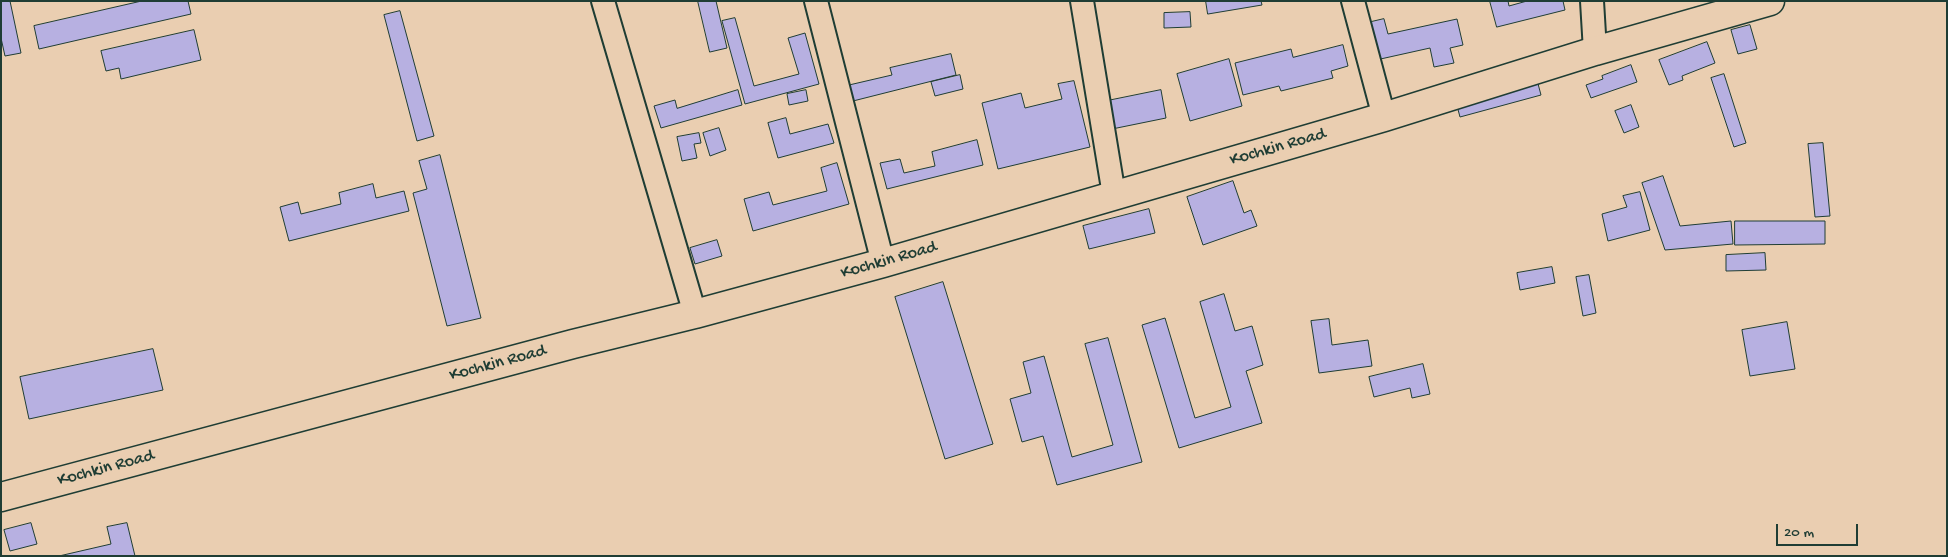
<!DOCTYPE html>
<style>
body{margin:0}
#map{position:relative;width:1948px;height:557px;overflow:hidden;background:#eaceb1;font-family:"Gochi Hand",sans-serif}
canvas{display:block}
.frame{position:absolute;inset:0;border:2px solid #1f3d34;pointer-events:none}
.scale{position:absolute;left:1776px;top:524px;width:82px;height:22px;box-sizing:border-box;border:2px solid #1f3d34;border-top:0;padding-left:6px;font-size:15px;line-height:18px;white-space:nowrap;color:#1f3d34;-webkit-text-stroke:4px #eaceb1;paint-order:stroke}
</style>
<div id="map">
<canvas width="1948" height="557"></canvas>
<div class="frame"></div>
<div class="scale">20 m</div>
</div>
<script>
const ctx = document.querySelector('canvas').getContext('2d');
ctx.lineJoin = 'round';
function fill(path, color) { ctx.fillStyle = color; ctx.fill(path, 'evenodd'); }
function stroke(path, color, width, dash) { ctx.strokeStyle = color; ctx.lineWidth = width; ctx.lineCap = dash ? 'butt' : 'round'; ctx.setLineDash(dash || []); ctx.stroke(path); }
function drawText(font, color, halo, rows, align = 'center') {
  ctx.font = font + ' "Gochi Hand",sans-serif'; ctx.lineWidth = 4; ctx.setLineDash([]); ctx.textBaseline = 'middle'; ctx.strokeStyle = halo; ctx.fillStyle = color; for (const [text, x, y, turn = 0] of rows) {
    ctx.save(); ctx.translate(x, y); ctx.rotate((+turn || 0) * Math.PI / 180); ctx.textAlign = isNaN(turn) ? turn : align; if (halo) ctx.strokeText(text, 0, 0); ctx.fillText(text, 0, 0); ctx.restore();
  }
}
const building = new Path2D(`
 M1,1H10L21,53L5,56L1,38Z
 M142,1H188L191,14L39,49L34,26Z
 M698,1H716L727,48L710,52Z
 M1206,1H1261L1262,5L1208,14Z
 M1490,1H1508L1509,6L1527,1H1563L1565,10L1497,27Z
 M400,11L434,136L417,141L384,15Z
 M1190,12L1191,27L1164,28V13Z
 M735,18L754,86L799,74L788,38L805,33L819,84L745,104L722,21Z
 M1384,19L1388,34L1457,19L1463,45L1450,48L1454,63L1434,67L1430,48L1376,60L1367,23Z
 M1750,25L1757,49L1738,54L1731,30Z
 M194,30L201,60L121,79L119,68L106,71L101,51Z
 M1707,42L1715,63L1682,76L1683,80L1669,85L1659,60Z
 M1343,45L1348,66L1331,71L1333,78L1281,91L1279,86L1243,95L1235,63L1291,49L1293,57Z
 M951,54L956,75L853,101L849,85L892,75L890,68Z
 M1229,59L1242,106L1190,121L1177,74Z
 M1631,65L1637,82L1591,98L1586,85L1603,79L1602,76Z
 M1724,74L1746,143L1734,147L1711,78Z
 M960,75L963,89L935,96L931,82Z
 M1537,80L1541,95L1460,117L1456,102Z
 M1074,81L1090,147L998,169L982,103L1021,93L1025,108L1062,99L1058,84Z
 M738,90L742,105L661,128L654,106L675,100L677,108Z
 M806,90L808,101L789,105L787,94Z
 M1161,90L1166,118L1112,129L1107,101Z
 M1631,105L1639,127L1624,133L1615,111Z
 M786,118L790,134L828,124L834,143L778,158L768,123Z
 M719,128L726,150L710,156L703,133Z
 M699,133L701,143L694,144L697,158L682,161L677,137Z
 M977,140L983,165L887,189L880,163L900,159L904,173L935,166L932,152Z
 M1823,143L1830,216L1815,217L1808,144Z
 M440,155L481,318L447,326L413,193L427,189L419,161Z
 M837,163L849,204L753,231L744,199L769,192L773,205L827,191L821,168Z
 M1663,176L1680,226L1731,221L1733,244L1665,250L1642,183Z
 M1233,181L1244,213L1251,210L1257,226L1203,245L1187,197Z
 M373,184L376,198L404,191L409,211L289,241L280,207L298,202L301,214L341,204L339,193Z
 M1640,192L1650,230L1608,241L1602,214L1627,207L1623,196Z
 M1149,209L1155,233L1089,249L1083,226Z
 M1735,221H1825V244L1735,245Z
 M717,240L722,256L695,264L690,248Z
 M1765,253L1766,270L1726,271V255Z
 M1552,267L1555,283L1520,290L1517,273Z
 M1589,275L1596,313L1583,316L1576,277Z
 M943,282L993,444L945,459L895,297Z
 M1224,294L1235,331L1252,326L1263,365L1246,371L1262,423L1179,448L1142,325L1165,318L1195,418L1231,407L1200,302Z
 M1329,319L1332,345L1368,340L1372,366L1319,373L1311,321Z
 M1787,322L1795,369L1750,376L1742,330Z
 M1108,338L1142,462L1057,485L1043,436L1022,442L1010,399L1031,393L1023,362L1044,356L1072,457L1113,445L1085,344Z
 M153,349L163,390L29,419L20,377Z
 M1423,364L1430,394L1412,398L1410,388L1374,397L1369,377Z
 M31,523L37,544L10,551L4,530Z
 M127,523L135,556H59L111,544L107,527Z`);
fill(building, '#b7b0e1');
stroke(building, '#1f3d34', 1);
const street = new Path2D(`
 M603,1L695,314
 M816,1L883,263
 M1082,1L1114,195
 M1353,1L1384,117
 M1592,1L1595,51`);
const secondary = new Path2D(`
 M1,497L573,344L695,314L883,263L1384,117L1595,51L1770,1`);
stroke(street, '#1f3d34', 26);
stroke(secondary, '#1f3d34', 31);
stroke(street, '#eaceb1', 22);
stroke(secondary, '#eaceb1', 28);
drawText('18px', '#1f3d34', '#eaceb1', [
 ["Kochkin Road",1278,148,-16],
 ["Kochkin Road",889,261,-16],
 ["Kochkin Road",498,364,-15],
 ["Kochkin Road",106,469,-15]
]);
</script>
